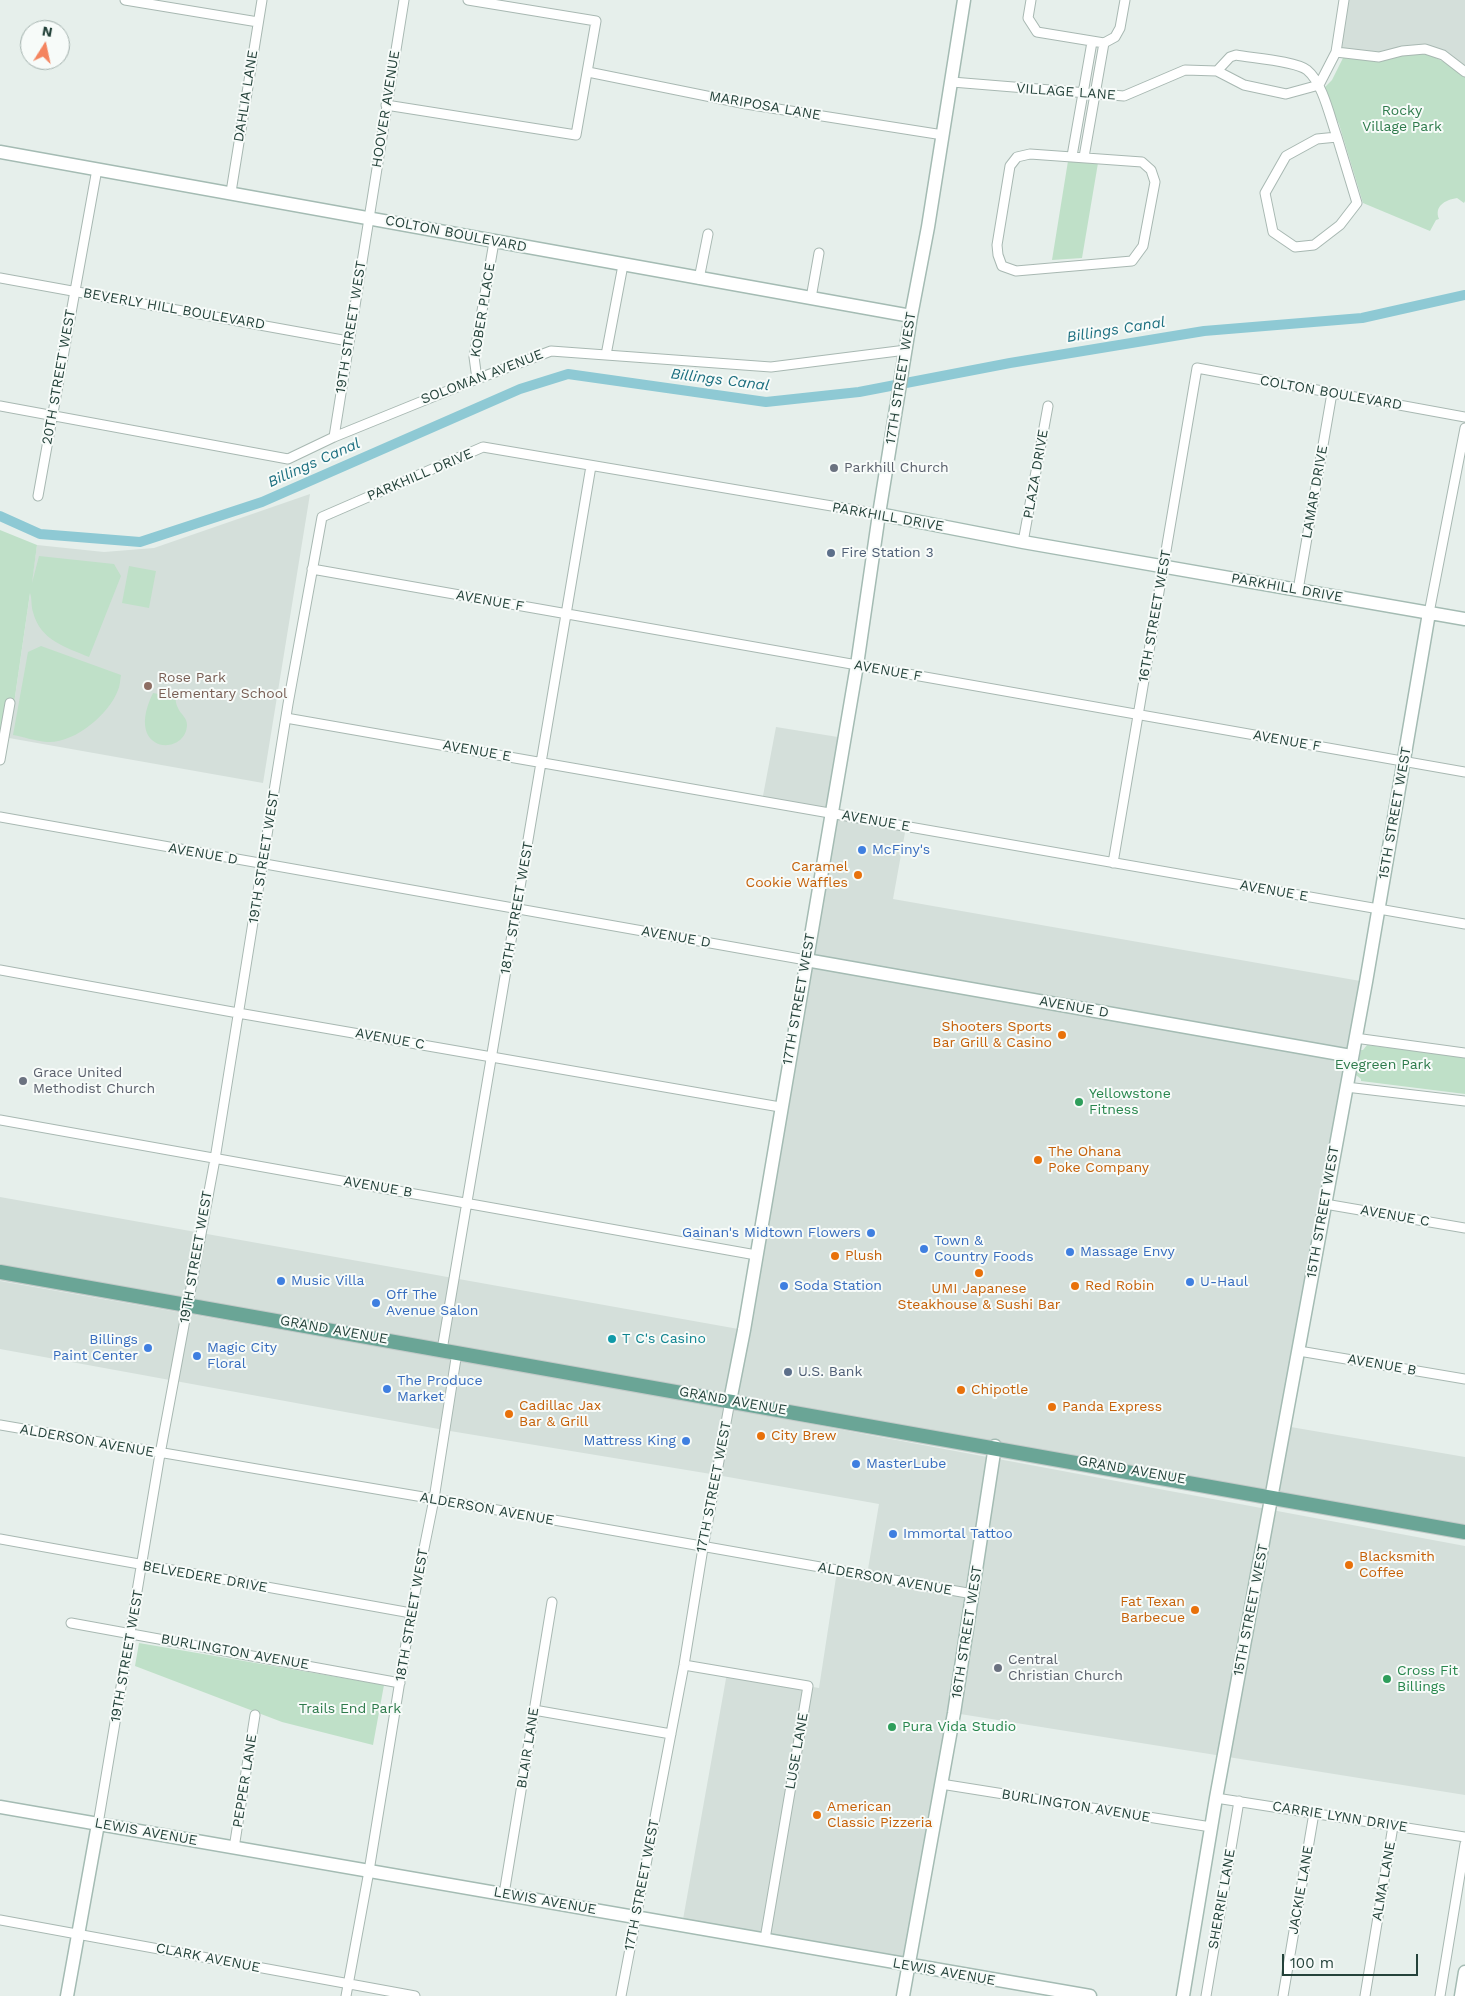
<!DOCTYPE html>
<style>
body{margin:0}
#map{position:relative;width:1465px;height:1996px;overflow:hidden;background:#e6efeb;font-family:"Work Sans",sans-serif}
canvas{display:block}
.north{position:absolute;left:20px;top:20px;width:50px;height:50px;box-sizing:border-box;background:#f7fbf9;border:1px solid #a3b1ad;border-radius:50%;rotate:10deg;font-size:14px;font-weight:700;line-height:20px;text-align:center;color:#24423a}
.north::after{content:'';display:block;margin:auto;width:18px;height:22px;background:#f4845f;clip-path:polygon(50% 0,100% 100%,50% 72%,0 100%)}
.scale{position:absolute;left:1282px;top:1954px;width:136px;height:22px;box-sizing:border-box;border:2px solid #24423a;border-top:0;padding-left:6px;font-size:15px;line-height:18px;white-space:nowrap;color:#24423a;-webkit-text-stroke:4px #f7fbf9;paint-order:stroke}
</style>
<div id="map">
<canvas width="1465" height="1996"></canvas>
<div class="north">N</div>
<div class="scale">100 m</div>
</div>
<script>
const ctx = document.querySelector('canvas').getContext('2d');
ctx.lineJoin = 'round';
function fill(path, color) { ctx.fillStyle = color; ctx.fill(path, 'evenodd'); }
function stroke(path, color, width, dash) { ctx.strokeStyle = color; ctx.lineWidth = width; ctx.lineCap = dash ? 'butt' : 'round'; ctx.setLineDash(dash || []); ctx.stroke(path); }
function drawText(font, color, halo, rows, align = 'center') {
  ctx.font = font + ' "Work Sans",sans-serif'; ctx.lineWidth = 4; ctx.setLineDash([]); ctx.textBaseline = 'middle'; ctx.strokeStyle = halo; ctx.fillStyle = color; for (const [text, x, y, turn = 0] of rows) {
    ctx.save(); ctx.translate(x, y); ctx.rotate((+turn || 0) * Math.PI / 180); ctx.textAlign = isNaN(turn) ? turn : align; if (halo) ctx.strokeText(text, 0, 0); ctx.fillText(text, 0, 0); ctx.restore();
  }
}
fill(new Path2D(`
 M1345,0H1465V72L1425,49L1388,54L1336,52Z
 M310,494L263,783L9,738L37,545L104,552L154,548Z
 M776,727L844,738L831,813L906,827L893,899L1366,982L1285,1426L1465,1457V1532L0,1272V1197L744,1330L831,814L762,801Z
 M0,1281L703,1404L1465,1546V1795L954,1713L908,1966L682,1925L727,1673L819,1688L837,1571L867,1575L879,1504L717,1475L444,1430L0,1349Z`), '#d4dfda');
fill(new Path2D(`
 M1420,53C1439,57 1450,65 1465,77V201L1464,203L1457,198C1445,200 1434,206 1439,219L1436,220L1430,231L1363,203L1339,124L1324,91L1325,87L1332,80L1343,58L1374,59Z
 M1068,161L1098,163L1082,258L1052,260Z
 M0,530L37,545L32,583L39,556L114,564L121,576L89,657C65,647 40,640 33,612C31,606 32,598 30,593L9,738L0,736Z
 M129,566L156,571L149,608L122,603Z
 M41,646L121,675C120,680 120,686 118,690C109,715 73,744 47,742C35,741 24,737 13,735L28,652Z
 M153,693L175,697C176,701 176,705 178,708C181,715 187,717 187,725C186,757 123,754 153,693Z
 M1367,1045L1465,1057V1094L1361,1081V1079L1356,1075L1361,1050H1363Z
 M139,1643L384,1685L373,1745L282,1722L135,1666Z`), '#bfe0c8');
stroke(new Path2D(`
 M0,516L40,534L140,542L262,502L520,389L568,374L766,402L859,392L1010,363L1204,331L1362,318L1465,295`), '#8ec9d4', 10);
const street = new Path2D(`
 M125,0L258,22
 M1031,0L1028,18L1037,32L1104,43L1115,37L1120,28L1125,0
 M1336,52L1379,57L1402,51L1425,49L1443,55L1465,72
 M1217,71L1230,57L1236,55C1252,58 1296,61 1307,70C1323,83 1330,118 1337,137
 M588,72L746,104L943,135
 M952,82L1124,96L1185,70L1217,71L1244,85L1286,94L1319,85L1336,52L1344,0
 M386,105L576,135L596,21L468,0
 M1337,137L1357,203L1340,225L1314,245L1295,247L1273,232L1265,193L1286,156L1317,139Z
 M1030,154L1142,162L1151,170L1155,182L1143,246L1132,261L1016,271L1002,266L998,255L997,245L1010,166L1017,157Z
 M1072,156L1092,42
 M1084,157L1104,43
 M231,192L262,0
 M0,278L348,341
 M699,279L708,234
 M811,298L819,253
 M606,355L623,265
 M477,379L474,357L494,242
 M0,406L288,459L334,437L477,379L551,351L771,367L906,350
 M334,437L404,0
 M38,496L97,169
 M1023,542L1048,406
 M312,569L1465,772
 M1298,590L1332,393
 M1429,613L1465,428
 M286,718L1465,924
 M0,760L10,703
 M0,817L806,960
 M1113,863L1197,368L1465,417
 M0,970L238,1013L780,1107
 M1355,1038L1465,1053
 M1346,1087L1465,1101
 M0,1120L756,1255
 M1325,1204L1465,1228
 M442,1350L591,466
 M1299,1351L1465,1379
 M0,1425C145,1451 290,1474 435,1499C615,1531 794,1563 973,1594
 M0,1539L411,1613
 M71,1623L400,1683
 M684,1665L808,1686L765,1939
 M534,1710L671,1734
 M941,1784L1211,1827
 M1216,1798L1465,1837
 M98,1824L160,1454L215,1159L288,704L322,517L483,447L879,514
 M234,1848L255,1715
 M504,1894L552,1602
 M0,1920L415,1996
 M346,1996L369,1871L411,1613L434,1499L457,1352
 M621,1996L684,1665L703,1548L730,1401
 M1206,1996L1239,1801
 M1283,1996L1314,1813
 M1365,1996L1393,1826
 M1440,1996L1465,1844`);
const secondary = new Path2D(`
 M0,152L911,316
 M879,514L1023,542L1465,619
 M806,960L1351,1056
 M730,1401L744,1330L857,665L879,514L911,316L928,227L964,0
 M0,1807L1090,1996
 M67,1996L98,1824
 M903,1996L954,1713L995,1446
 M1183,1996L1216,1798L1366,982L1429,613
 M1461,1996L1465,1972`);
const primary = new Path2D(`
 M0,1272C488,1358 977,1442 1465,1532`);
stroke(street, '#a8b8b2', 11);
stroke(secondary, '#a4bbb3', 15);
stroke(primary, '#c2cac8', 16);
stroke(street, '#fff', 9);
stroke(secondary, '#fff', 12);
stroke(primary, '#6aa596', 14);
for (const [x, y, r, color] of [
 [834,468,5,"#6b7280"],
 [831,553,5,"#5c6f8a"],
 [148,686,5,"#8d6e63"],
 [862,850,5,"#3f7fe0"],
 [858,875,5,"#e8710a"],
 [1062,1035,5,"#e8710a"],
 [23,1081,5,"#6b7280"],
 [1079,1102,5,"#2e9e5b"],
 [1038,1160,5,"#e8710a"],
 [871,1233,5,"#3f7fe0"],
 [924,1249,5,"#3f7fe0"],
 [1070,1252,5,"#3f7fe0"],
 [835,1256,5,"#e8710a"],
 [979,1273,5,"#e8710a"],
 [281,1281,5,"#3f7fe0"],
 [1190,1282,5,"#3f7fe0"],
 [784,1286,5,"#3f7fe0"],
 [1075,1286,5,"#e8710a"],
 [376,1303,5,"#3f7fe0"],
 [612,1339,5,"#0f9aa8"],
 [148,1348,5,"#3f7fe0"],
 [197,1356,5,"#3f7fe0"],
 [788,1372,5,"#5c6f8a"],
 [387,1389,5,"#3f7fe0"],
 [961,1390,5,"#e8710a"],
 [1052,1407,5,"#e8710a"],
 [509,1414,5,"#e8710a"],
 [761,1436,5,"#e8710a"],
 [686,1441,5,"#3f7fe0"],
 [856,1464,5,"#3f7fe0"],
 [893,1534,5,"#3f7fe0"],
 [1349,1565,5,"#e8710a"],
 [1195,1610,5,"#e8710a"],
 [998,1668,5,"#6b7280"],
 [1387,1679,5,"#2e9e5b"],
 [892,1727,5,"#2e9e5b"],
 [817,1815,5,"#e8710a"]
]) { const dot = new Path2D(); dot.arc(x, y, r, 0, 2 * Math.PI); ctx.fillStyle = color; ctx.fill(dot); stroke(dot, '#f7fbf9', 2); }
drawText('14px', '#24423a', '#f7fbf9', [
 ["VILLAGE LANE",1066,92,4],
 ["DAHLIA LANE",246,96,-81],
 ["MARIPOSA LANE",765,106,10],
 ["HOOVER AVENUE",386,109,-81],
 ["COLTON BOULEVARD",456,234,11],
 ["BEVERLY HILL BOULEVARD",174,309,10],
 ["KOBER PLACE",483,310,-81],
 ["19TH STREET WEST",351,327,-81],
 ["20TH STREET WEST",59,377,-80],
 ["SOLOMAN AVENUE",482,377,-21],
 ["17TH STREET WEST",901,378,-81],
 ["COLTON BOULEVARD",1331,393,10],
 ["PLAZA DRIVE",1036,474,-80],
 ["PARKHILL DRIVE",420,475,-23],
 ["LAMAR DRIVE",1315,492,-80],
 ["PARKHILL DRIVE",888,517,10],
 ["PARKHILL DRIVE",1287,588,10],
 ["AVENUE F",490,601,10],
 ["16TH STREET WEST",1155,616,-80],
 ["AVENUE F",888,671,10],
 ["AVENUE F",1287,741,10],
 ["AVENUE E",477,751,10],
 ["15TH STREET WEST",1395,813,-80],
 ["AVENUE E",876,821,10],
 ["AVENUE D",203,854,10],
 ["19TH STREET WEST",264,857,-81],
 ["AVENUE E",1274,891,10],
 ["18TH STREET WEST",517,908,-80],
 ["AVENUE D",676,937,10],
 ["17TH STREET WEST",799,999,-80],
 ["AVENUE D",1074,1007,10],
 ["AVENUE C",390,1039,10],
 ["AVENUE B",378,1187,10],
 ["15TH STREET WEST",1323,1212,-80],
 ["AVENUE C",1395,1216,10],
 ["19TH STREET WEST",196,1257,-80],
 ["GRAND AVENUE",334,1330,10],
 ["AVENUE B",1382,1365,10],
 ["GRAND AVENUE",733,1401,10],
 ["ALDERSON AVENUE",87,1441,10],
 ["GRAND AVENUE",1132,1470,10],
 ["17TH STREET WEST",714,1487,-79],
 ["ALDERSON AVENUE",487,1509,10],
 ["BELVEDERE DRIVE",205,1577,10],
 ["ALDERSON AVENUE",885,1579,10],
 ["15TH STREET WEST",1251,1610,-79],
 ["18TH STREET WEST",412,1615,-80],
 ["16TH STREET WEST",967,1632,-81],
 ["BURLINGTON AVENUE",235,1652,10],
 ["19TH STREET WEST",127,1656,-80],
 ["BLAIR LANE",528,1748,-81],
 ["LUSE LANE",797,1751,-80],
 ["PEPPER LANE",245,1781,-81],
 ["BURLINGTON AVENUE",1076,1806,9],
 ["CARRIE LYNN DRIVE",1340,1817,9],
 ["LEWIS AVENUE",146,1832,10],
 ["ALMA LANE",1384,1881,-80],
 ["17TH STREET WEST",642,1885,-79],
 ["JACKIE LANE",1301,1890,-80],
 ["SHERRIE LANE",1222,1899,-80],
 ["LEWIS AVENUE",545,1901,10],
 ["CLARK AVENUE",208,1958,11],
 ["LEWIS AVENUE",944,1972,10]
]);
drawText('14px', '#2d7a4b', '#f7fbf9', [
 ["Rocky",1402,111],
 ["Village Park",1402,127],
 ["Evegreen Park",1383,1065],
 ["Trails End Park",350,1709]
]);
drawText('14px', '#5b616d', '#f7fbf9', [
 ["Parkhill Church",844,468],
 ["Grace United",33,1073],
 ["Methodist Church",33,1089],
 ["Central",1008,1660],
 ["Christian Church",1008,1676]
], 'left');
drawText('14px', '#4e5e75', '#f7fbf9', [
 ["Fire Station 3",841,553],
 ["U.S. Bank",798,1372]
], 'left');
drawText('14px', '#785e54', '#f7fbf9', [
 ["Rose Park",158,678],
 ["Elementary School",158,694]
], 'left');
drawText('14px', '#366cbe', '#f7fbf9', [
 ["McFiny's",872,850],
 ["Gainan's Midtown Flowers",861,1233,"right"],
 ["Town &",934,1241],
 ["Country Foods",934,1257],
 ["Massage Envy",1080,1252],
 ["Music Villa",291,1281],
 ["U-Haul",1200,1282],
 ["Soda Station",794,1286],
 ["Off The",386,1295],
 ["Avenue Salon",386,1311],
 ["Billings",138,1340,"right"],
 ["Paint Center",138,1356,"right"],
 ["Magic City",207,1348],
 ["Floral",207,1364],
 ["The Produce",397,1381],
 ["Market",397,1397],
 ["Mattress King",676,1441,"right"],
 ["MasterLube",866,1464],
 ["Immortal Tattoo",903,1534]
], 'left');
drawText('14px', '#c56008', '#f7fbf9', [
 ["Caramel",848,867,"right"],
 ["Cookie Waffles",848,883,"right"],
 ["Shooters Sports",1052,1027,"right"],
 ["Bar Grill & Casino",1052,1043,"right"],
 ["The Ohana",1048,1152],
 ["Poke Company",1048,1168],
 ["Plush",845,1256],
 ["Red Robin",1085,1286],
 ["UMI Japanese",979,1289,"center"],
 ["Steakhouse & Sushi Bar",979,1305,"center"],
 ["Chipotle",971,1390],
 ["Cadillac Jax",519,1406],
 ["Bar & Grill",519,1422],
 ["Panda Express",1062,1407],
 ["City Brew",771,1436],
 ["Blacksmith",1359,1557],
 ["Coffee",1359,1573],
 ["Fat Texan",1185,1602,"right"],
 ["Barbecue",1185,1618,"right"],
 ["American",827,1807],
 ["Classic Pizzeria",827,1823]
], 'left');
drawText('14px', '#27864d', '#f7fbf9', [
 ["Yellowstone",1089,1094],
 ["Fitness",1089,1110],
 ["Cross Fit",1397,1671],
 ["Billings",1397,1687],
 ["Pura Vida Studio",902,1727]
], 'left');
drawText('14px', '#0d838f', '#f7fbf9', [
 ["T C's Casino",622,1339]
], 'left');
drawText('italic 15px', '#1c6f80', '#f7fbf9', [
 ["Billings Canal",1116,330,-9],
 ["Billings Canal",720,380,7],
 ["Billings Canal",314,463,-24]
]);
</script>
